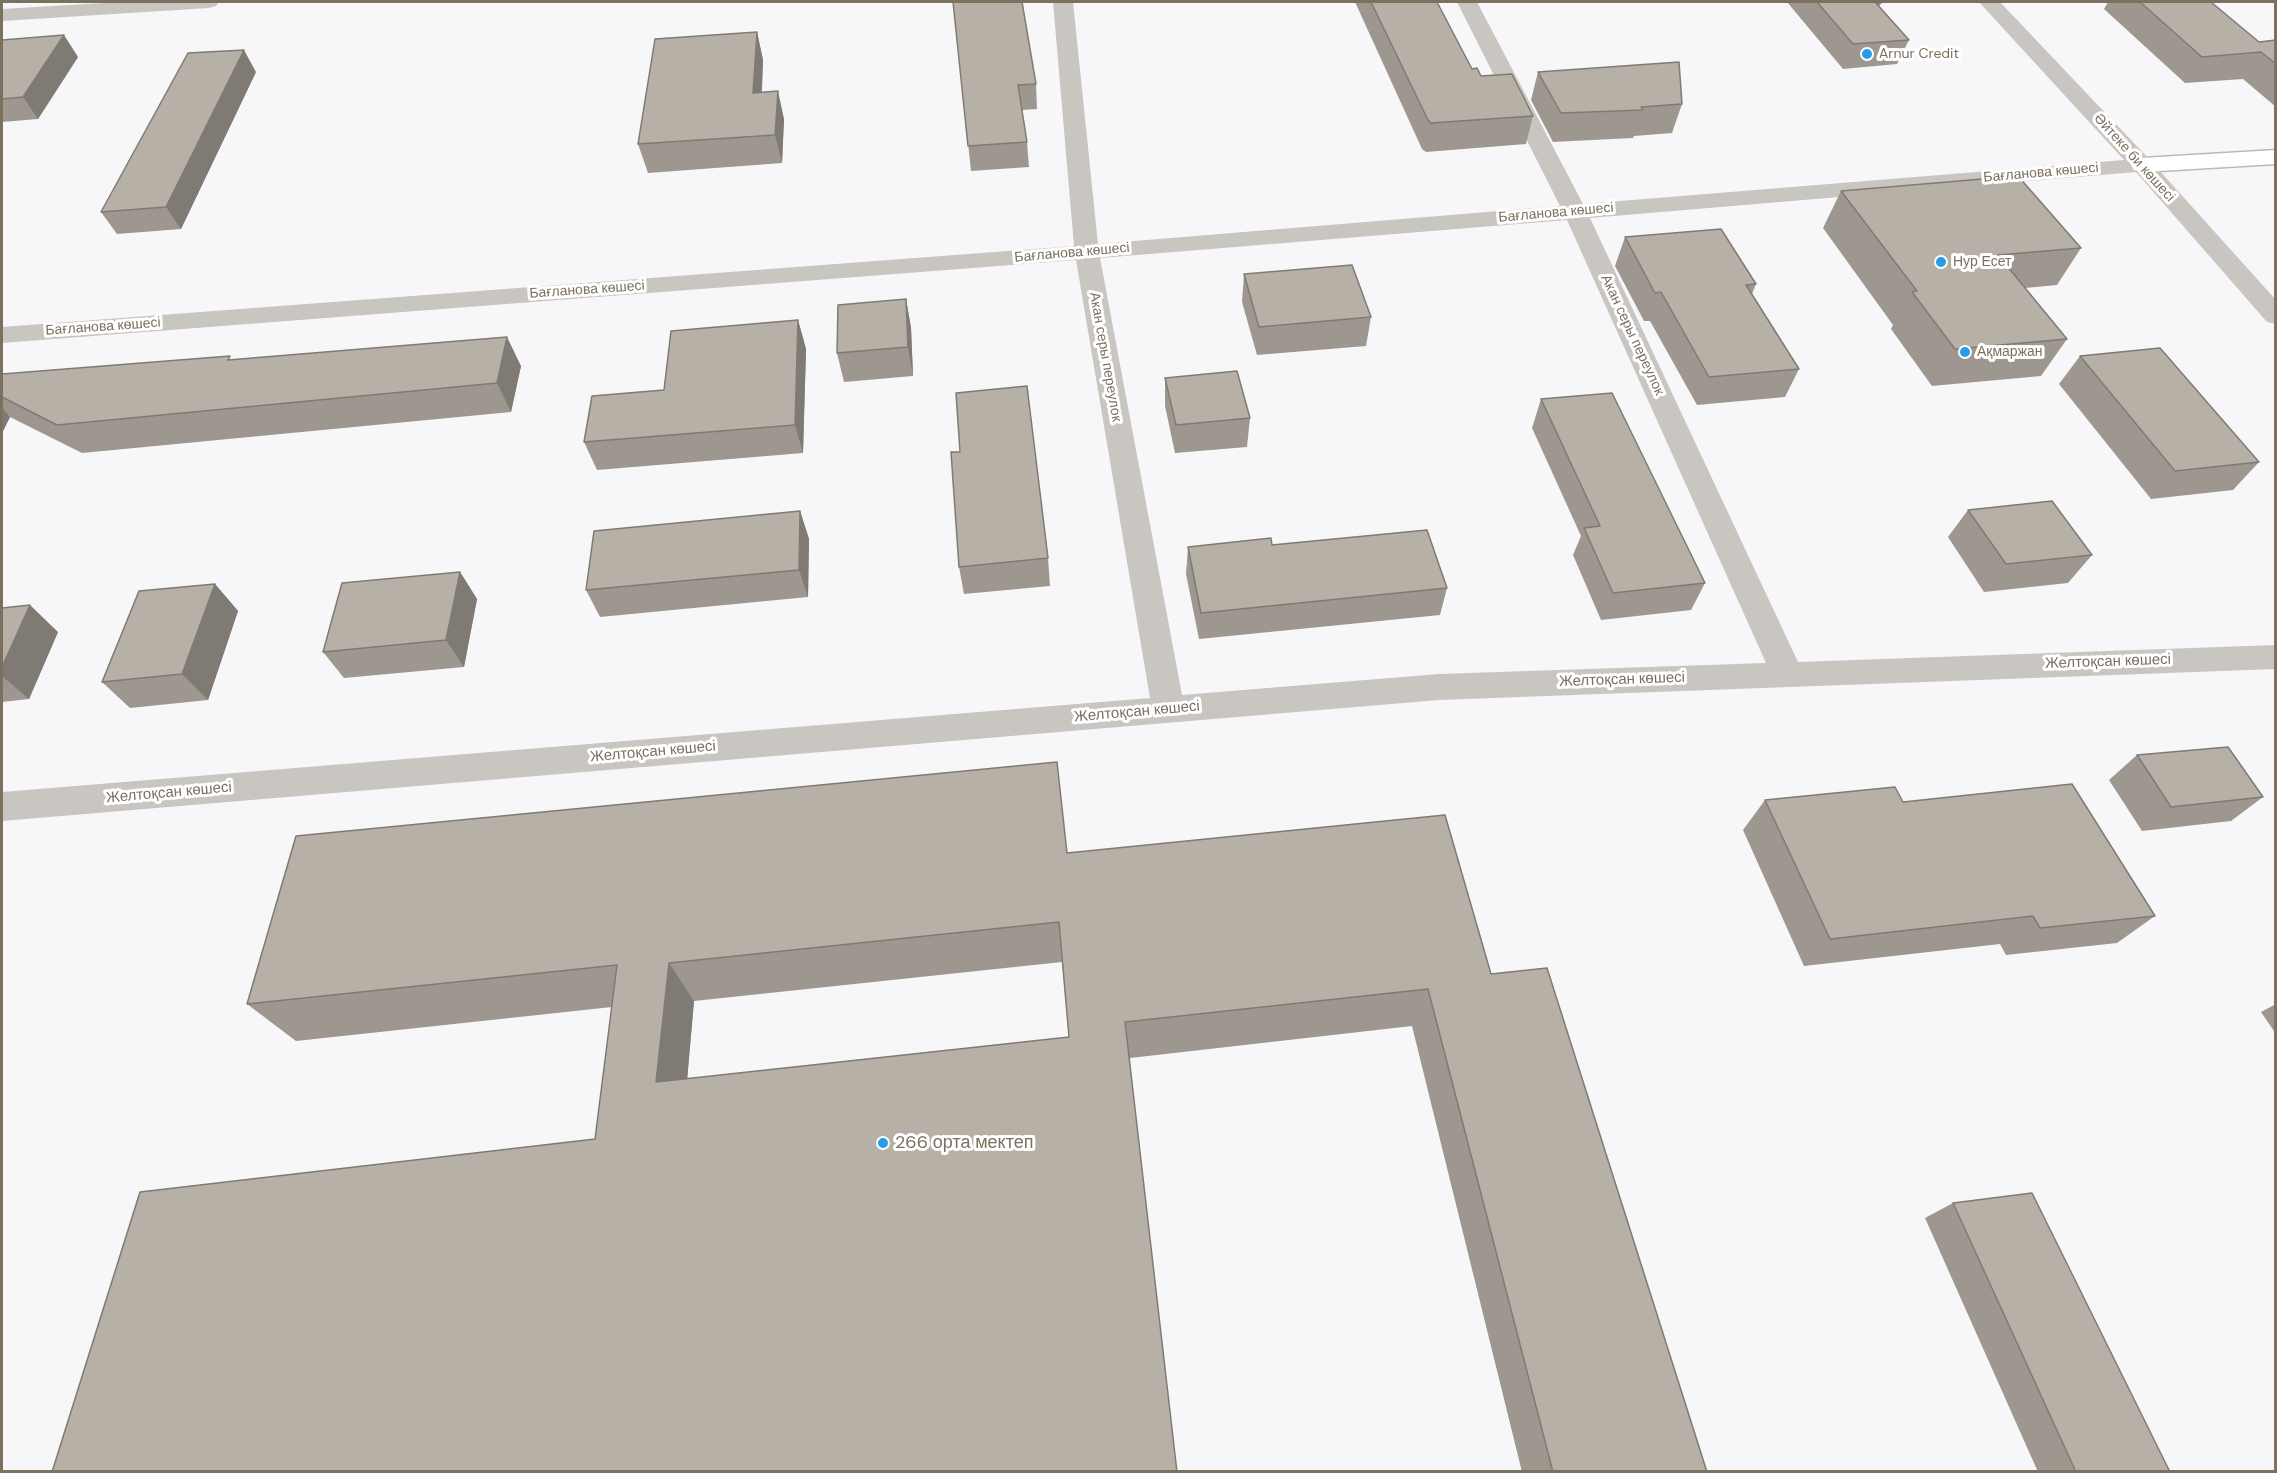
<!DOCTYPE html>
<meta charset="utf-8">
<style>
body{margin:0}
#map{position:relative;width:2277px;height:1473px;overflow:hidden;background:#f7f7f9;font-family:"DM Sans",sans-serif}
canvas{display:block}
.frame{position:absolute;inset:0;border:3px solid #7c705e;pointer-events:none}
</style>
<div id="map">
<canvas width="2277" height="1473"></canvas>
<div class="frame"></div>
</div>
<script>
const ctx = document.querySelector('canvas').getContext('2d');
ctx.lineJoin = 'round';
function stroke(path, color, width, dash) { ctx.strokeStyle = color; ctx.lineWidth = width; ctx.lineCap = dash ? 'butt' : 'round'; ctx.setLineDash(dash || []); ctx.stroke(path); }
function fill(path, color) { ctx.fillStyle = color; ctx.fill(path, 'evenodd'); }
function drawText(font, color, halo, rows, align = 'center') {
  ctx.font = font + ' "DM Sans",sans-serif'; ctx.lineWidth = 6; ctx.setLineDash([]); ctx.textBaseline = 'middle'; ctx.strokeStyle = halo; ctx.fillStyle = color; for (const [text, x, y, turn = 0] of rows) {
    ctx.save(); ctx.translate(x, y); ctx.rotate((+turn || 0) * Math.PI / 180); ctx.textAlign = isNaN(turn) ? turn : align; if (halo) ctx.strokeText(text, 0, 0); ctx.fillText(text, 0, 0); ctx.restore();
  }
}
const secondary = new Path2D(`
 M2276,150V164L2142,172L2134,170L2131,165L2134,160L2142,158Z`);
stroke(secondary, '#beb9b2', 3);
fill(new Path2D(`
 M120,2H219L216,6L209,8L2,21V9Z
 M1053,2H1073L1098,244L1560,206L1457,2H1477L1583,204L2124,160L1979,2H2000L2150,160L2276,300V324L2267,322L2136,172L1590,218L1798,662L2276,645V669L1439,700L2,821V792L1150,698L1076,260L2,343V327L1074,246ZM1567,220L1766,663L1439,674L1182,695L1100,258Z`), '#c9c5c0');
fill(secondary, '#fff');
fill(new Path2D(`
 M953,2L1036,84L1037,109L1022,110L1027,142L1029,167L971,171Z
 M1355,2H1437L1472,69L1481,76L1533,116L1526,144L1426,152L1422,149Z
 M1787,2H1880L1881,3L1879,7L1909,40L1897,64L1843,69Z
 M2108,2H2211L2259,42L2276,40V107L2243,79L2185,83L2104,9Z
 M757,32L763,60L762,92L784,119L782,163L648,173L638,144Z
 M2,40L78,57L38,119L2,122Z
 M256,72L181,229L117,234L101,212Z
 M1538,72L1682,104L1672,133L1634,136L1633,138L1553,142L1531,100Z
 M1841,191L2081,248L2057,285L2025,288L2067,339L2041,376L1932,386L1891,329L1893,325L1823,228Z
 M1625,237L1756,284L1752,294L1799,369L1785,397L1697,405L1650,321H1644L1615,266Z
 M1244,274L1371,317L1366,346L1257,355L1242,302Z
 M906,299L911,328L913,376L844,382L837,353Z
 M798,320L806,349L803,453L597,470L584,442Z
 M2080,356L2259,462L2233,490L2151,499L2059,384Z
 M233,360L521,366L511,412L82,453L10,417L2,433V374Z
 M1165,378L1250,418L1247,447L1175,453L1165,406Z
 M1541,399L1705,583L1691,610L1601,620L1573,555L1581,536L1532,428Z
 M960,452L1048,558L1050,586L964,594L959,567Z
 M1968,510L2092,555L2068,583L1984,592L1948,537Z
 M800,511L809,539L808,597L600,617L586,590Z
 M1272,545L1447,588L1440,615L1199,639L1186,574L1188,547Z
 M460,572L477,599L464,667L344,678L323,652Z
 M215,584L238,611L208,700L130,708L102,682Z
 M2,608L58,632L29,699L2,702Z
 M2137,755L2263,797L2231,821L2142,831L2109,780Z
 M1765,800L1903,802L2155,916L2117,943L2006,955L2000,944L1804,966L1743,830Z
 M1067,853L1491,974L1707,1472H1522L1412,1026L1130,1058L595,1139L612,1007L296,1041L247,1004ZM1062,962L1069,1037L687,1079L694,1001Z
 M2276,1004V1034L2261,1012Z
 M1953,1203L2170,1472H2038L1925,1218Z`), '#9d978f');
fill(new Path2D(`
 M757,32L763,60L760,121L753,93Z
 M64,35L78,57L38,119L23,97Z
 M244,50L256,72L181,229L166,207Z
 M778,91L784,119L782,163L775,135Z
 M906,299L911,328L913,376L908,347Z
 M798,320L806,349L803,453L795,425Z
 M507,337L521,366L511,412L497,383Z
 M2,407L10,417L2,433Z
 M800,511L809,539L808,597L799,570Z
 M460,572L477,599L464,667L446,640Z
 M215,584L238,611L208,700L182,674Z
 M30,605L58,632L29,699L2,676V667Z
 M669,963L694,1001L684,1116L656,1082Z`), '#7f7b74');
const building = new Path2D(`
 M953,2H1022L1036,84L1018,85L1027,142L968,146Z
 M1371,2H1437L1472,69L1477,68L1481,76L1512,74L1533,116L1431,123L1428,120Z
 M1817,2H1880L1881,3H1876L1909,40L1853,44Z
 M2140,2H2211L2259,42L2276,40V64L2261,52L2202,57Z
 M757,32L753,93L778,91L775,135L638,144L655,39Z
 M64,35L23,97L2,99V40Z
 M244,50L166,207L101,212L188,53Z
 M1679,62L1682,104L1641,107L1643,110L1561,113L1538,72Z
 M2018,176L2081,248L1998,255L2067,339L1955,349L1912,292L1917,291L1841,191Z
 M1721,229L1756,284L1746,285L1799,369L1709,377L1661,292L1655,293L1625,237Z
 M1352,265L1371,317L1259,327L1244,274Z
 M906,299L908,347L837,353L838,305Z
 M798,320L795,425L584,442L592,396L664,390L671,331Z
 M507,337L497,383L57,425L2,397V374L230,356L228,360Z
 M2160,348L2259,462L2175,471L2080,356Z
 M1237,371L1250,418L1176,425L1165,378Z
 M1027,386L1048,558L959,567L951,452H960L956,393Z
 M1612,393L1705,583L1613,593L1584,528L1600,526L1541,399Z
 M2052,501L2092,555L2006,564L1968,510Z
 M800,511L799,570L586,590L594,531Z
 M1427,530L1447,588L1201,613L1188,547L1271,538L1272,545Z
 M460,572L446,640L323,652L342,583Z
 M215,584L182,674L102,682L139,591Z
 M30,605L2,667V608Z
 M2228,747L2263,797L2171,807L2137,755Z
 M1057,762L1067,853L1445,815L1491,974L1547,968L1707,1472H1553L1428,989L1125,1022L1177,1472H52L140,1192L595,1139L617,965L247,1004L296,836ZM1059,922L1069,1037L656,1082L669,963Z
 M2072,784L2155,916L2040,928L2033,916L1830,939L1765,800L1895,787L1903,802Z
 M2032,1193L2170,1472H2076L1953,1203Z`);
fill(building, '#b6b0a6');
stroke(building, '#7f7b74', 1.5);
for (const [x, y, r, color] of [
 [1867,54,6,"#299ce7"],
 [1941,262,6,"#299ce7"],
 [1965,352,6,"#299ce7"],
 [883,1143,6,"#299ce7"]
]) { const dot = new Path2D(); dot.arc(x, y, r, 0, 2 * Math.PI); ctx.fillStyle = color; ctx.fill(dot); stroke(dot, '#fff', 2); }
drawText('14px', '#7c705e', '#fff', [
 ["Arnur Credit",1879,54],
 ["Нур Есет",1953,262],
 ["Ақмаржан",1977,352]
], 'left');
drawText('14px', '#7c705e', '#fff', [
 ["Әйтеке би көшесі",2134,158,48],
 ["Бағланова көшесі",2041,173,-5],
 ["Бағланова көшесі",1556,213,-5],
 ["Бағланова көшесі",1072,253,-5],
 ["Бағланова көшесі",587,290,-4],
 ["Бағланова көшесі",103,327,-4],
 ["Акан серы переулок",1632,335,65],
 ["Акан серы переулок",1105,357,80]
]);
drawText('15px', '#7c705e', '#fff', [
 ["Желтоқсан көшесі",2108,662,-2],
 ["Желтоқсан көшесі",1622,680,-2],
 ["Желтоқсан көшесі",1137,712,-5],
 ["Желтоқсан көшесі",653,752,-5],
 ["Желтоқсан көшесі",169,793,-5]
]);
drawText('18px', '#7c705e', '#fff', [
 ["266 орта мектеп",895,1143]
], 'left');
</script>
